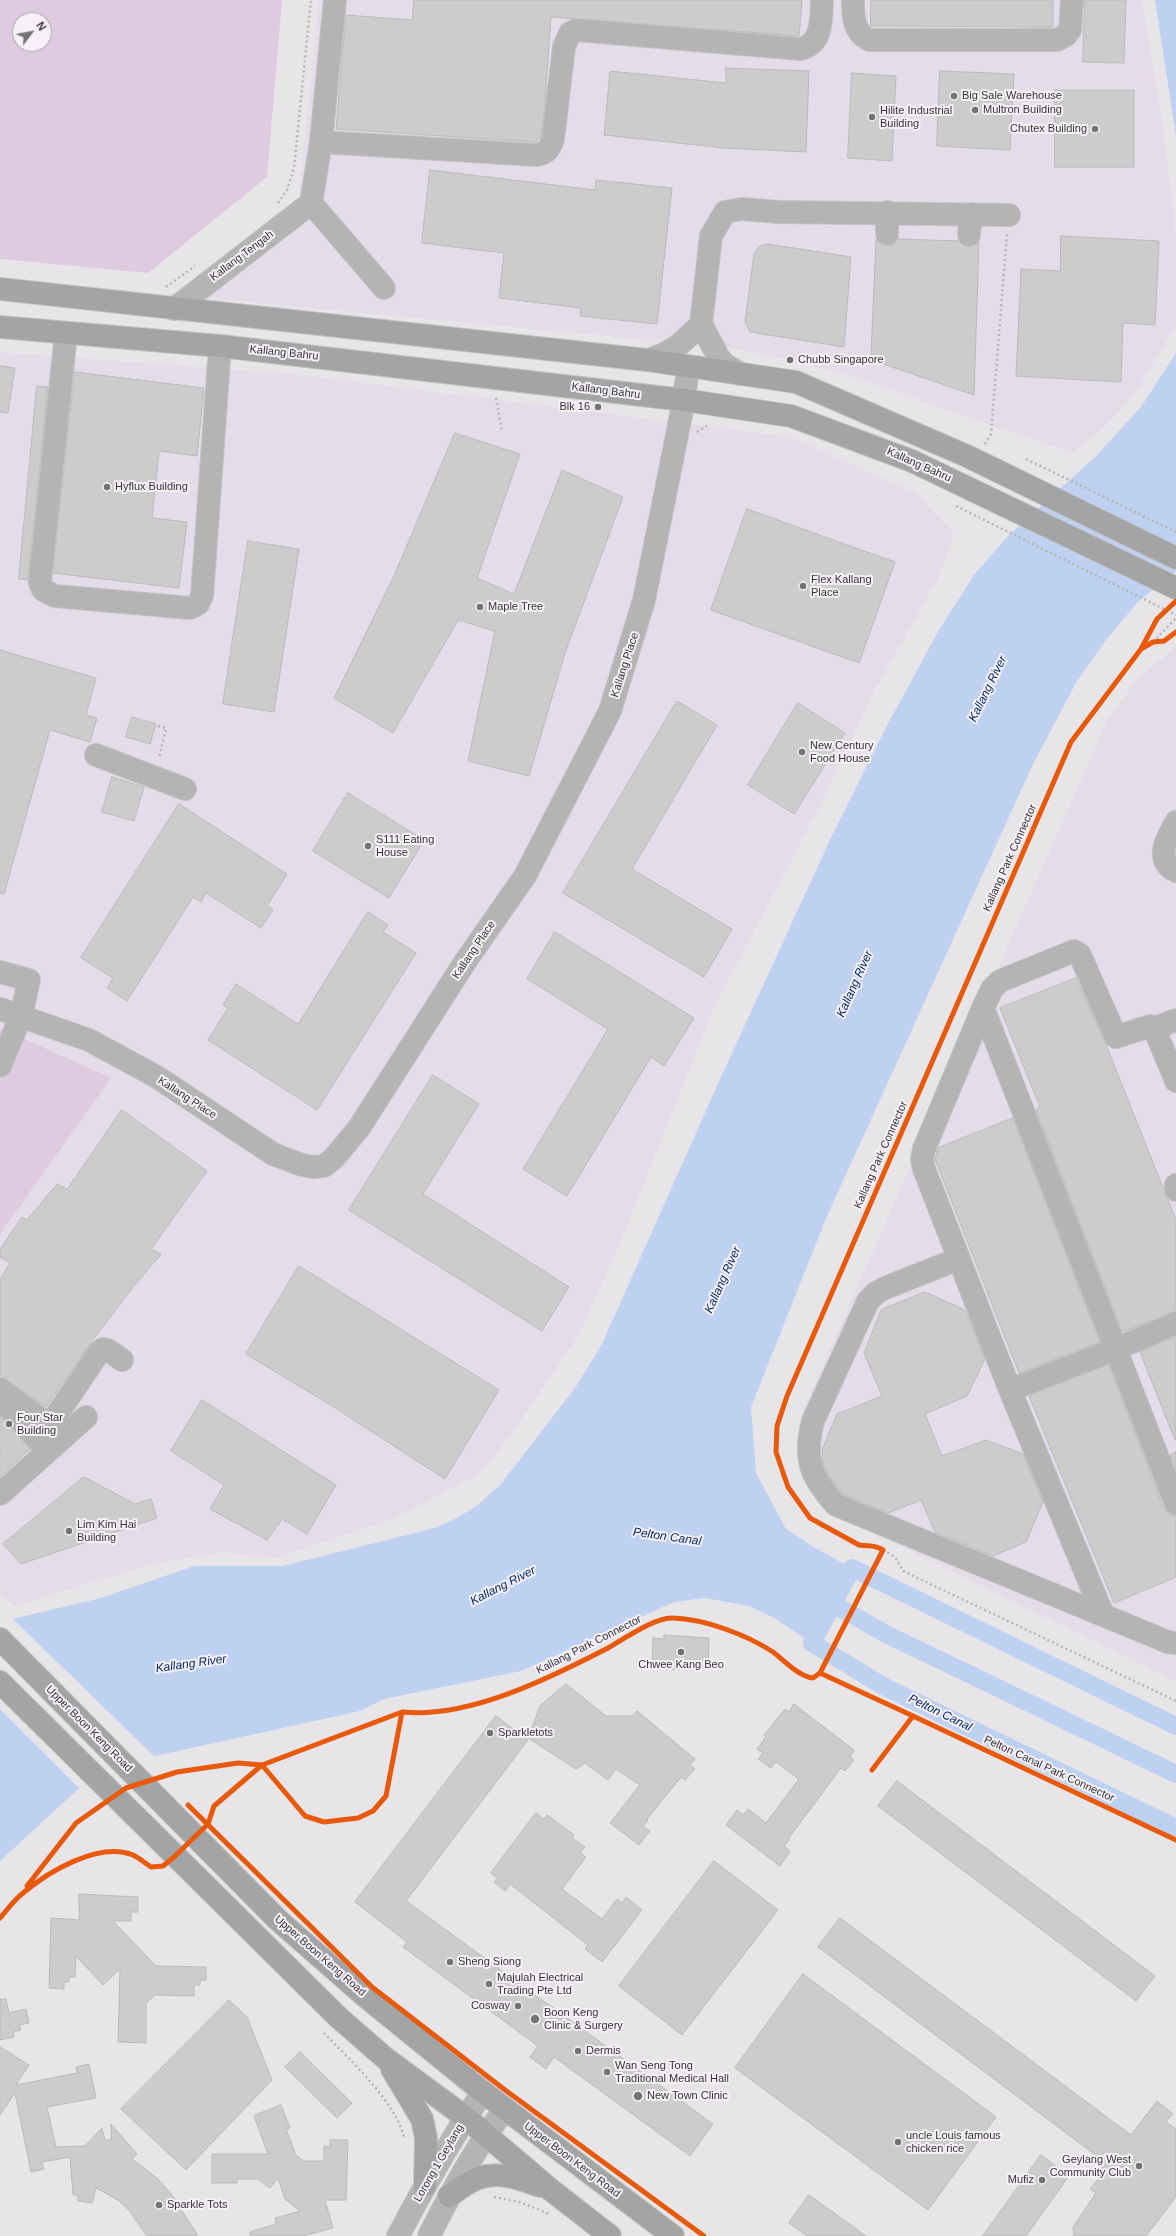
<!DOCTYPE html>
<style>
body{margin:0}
#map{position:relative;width:1176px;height:2236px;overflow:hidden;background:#e7e5e7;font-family:Arial,sans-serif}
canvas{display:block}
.north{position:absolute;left:12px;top:12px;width:40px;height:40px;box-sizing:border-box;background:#f5f1f6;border:1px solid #a9a5a9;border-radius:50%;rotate:58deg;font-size:11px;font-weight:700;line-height:16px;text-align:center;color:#363436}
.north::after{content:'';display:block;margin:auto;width:14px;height:18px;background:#747274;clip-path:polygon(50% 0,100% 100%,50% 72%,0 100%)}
</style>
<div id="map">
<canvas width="1176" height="2236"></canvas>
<div class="north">N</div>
</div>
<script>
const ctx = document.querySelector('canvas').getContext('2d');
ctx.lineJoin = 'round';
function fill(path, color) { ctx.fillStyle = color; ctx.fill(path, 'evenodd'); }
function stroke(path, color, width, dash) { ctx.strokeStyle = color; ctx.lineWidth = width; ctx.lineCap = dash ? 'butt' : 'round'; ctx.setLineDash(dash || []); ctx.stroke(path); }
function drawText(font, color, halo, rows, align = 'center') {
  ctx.font = font + ' Arial,sans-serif'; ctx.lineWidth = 4; ctx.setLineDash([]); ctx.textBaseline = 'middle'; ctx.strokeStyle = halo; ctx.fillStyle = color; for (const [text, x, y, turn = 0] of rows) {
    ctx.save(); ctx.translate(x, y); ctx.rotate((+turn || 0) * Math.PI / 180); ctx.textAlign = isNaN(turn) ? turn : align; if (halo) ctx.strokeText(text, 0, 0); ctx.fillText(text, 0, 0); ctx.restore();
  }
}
fill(new Path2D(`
 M319,0H1142L1163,128L1176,235V324L1138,389L1104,428L1072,453L835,371L734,348L172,295L281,216L299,197Z
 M0,352L302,375L792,437L917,494L954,533L939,577L873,693L820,806L714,1007L618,1248L578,1336L512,1433L479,1475L390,1520L276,1558L222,1552L153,1564L14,1606L0,1594Z
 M1176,647V1682L834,1513L799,1443L801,1415L1107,721L1138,678Z`), '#e4dde9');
fill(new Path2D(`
 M0,0H282L267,177L148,273L0,259ZM20,20H44V44H20Z
 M0,1028L111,1078L0,1234Z`), '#decbdf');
fill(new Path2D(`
 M1155,0H1176V136Z
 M1176,353V571L1138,602L1106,640L1077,681L1033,764L827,1216L751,1407L756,1473L786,1529L817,1549L852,1568L812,1643L774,1618L749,1606L705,1598L674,1602L521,1671L384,1699L360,1711L155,1756L77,1790L0,1861V1624L12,1619L101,1598L194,1566H283L435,1528L457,1518L479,1504L501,1484L575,1388L602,1344L721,1077L830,840L883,733L939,630L974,575L1007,537L1097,455L1141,407Z`), '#bed1f1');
fill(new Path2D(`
 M11,1617L156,1758L81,1790L0,1709V1622Z`), '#e7e5e7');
stroke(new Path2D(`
 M822,1598L886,1634L1176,1774
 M1176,1726L852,1568L812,1643L885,1687L1176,1828`), '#bed1f1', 18);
const building = new Path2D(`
 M414,0H802L799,36L551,17L544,113L541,136L536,142L336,129L346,15L412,20Z
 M871,0H1053V27L871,26Z
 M1085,0H1126L1124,63L1083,62Z
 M726,68L809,71L806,152L724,148L604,135L610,71L726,83Z
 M940,71L1014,74L1010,150L937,146Z
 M852,73L896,76L892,161L848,158Z
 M1055,90H1134V167H1055Z
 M430,170L595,190L596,180L672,188L657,324L580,316L581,308L499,298L504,253L422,243Z
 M1061,236L1159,241L1155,325L1123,323L1121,382L1016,376L1021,269L1060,271Z
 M898,239L959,241L968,247L979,243L974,395L883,364L871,355L876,240L881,245L887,246L894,245Z
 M768,244L851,257L844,347L750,332L745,322L754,254L760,246Z
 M0,366L15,368L8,413L0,412Z
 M75,372L204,388L197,456L159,451L152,518L187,522L179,588L53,573Z
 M37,386L48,387L28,580L19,579Z
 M455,433L520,454L477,578L514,594L562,470L623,497L565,653L529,776L468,761L495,631L458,620L393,733L334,698L394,576Z
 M747,509L895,562L859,663L711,610Z
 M248,541L299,549L274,712L223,704Z
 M0,650L96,678L86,715L97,718L90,742L50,730L4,894L0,893Z
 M677,701L717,725L632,869L732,929L704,977L563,893Z
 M798,703L845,733L794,814L748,785Z
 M132,717L156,724L150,744L126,737Z
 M112,777L144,787L134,821L102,812Z
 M348,793L424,840L389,898L313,851Z
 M179,804L287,874L267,906L273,910L261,928L206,893L201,902L193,897L127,1001L107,988L113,978L81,958Z
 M368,912L388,925L383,932L416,953L317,1110L208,1040L228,1008L223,1005L236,984L298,1024Z
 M555,932L694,1018L664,1066L651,1057L567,1196L523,1169L608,1029L527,979Z
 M1076,978L1105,1042L1176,1220V1311L1122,1332L1036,1109L1040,1107L1000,1008Z
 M433,1075L479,1104L423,1194L569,1287L542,1331L349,1210Z
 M122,1110L207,1171L151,1249L161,1254L130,1291L89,1345L46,1407L0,1375V1279L10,1263L0,1257V1249L22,1217L27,1220L57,1184L67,1189Z
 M1013,1118L1100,1342L1019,1373L935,1159L938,1148Z
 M299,1266L499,1390L445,1479L329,1404L246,1354Z
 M925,1292L965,1310L985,1359L967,1396L925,1414L942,1456L986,1440L1023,1454L1043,1502L1026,1542L993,1556L935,1532L921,1500L888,1513L844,1495L831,1479L823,1463L822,1450L837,1414L882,1396L864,1353L881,1310Z
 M1176,1337V1440H1175L1140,1352Z
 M1109,1365L1164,1509L1169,1514L1176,1516V1577L1114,1603L1029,1396Z
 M202,1400L336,1485L307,1534L282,1519L267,1540L210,1509L224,1485L171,1451Z
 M0,1416L30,1449L0,1477Z
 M1176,1452V1470L1170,1455Z
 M84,1477L135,1504L151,1499L157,1518L21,1564L3,1544Z
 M664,1635L709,1638L708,1667H696V1670L664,1669V1666H652L653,1638L664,1639Z
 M566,1684L606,1716H633L637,1711L695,1759L690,1765L695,1769L685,1780L681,1777L647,1819L648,1820L643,1826L650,1831L639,1845L610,1823L640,1785L616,1769L608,1780L585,1763L576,1769L528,1738L540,1706Z
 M794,1704L854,1750L850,1757L854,1760L845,1771L841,1768L788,1839L789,1840L784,1846L790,1851L780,1866L726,1825L737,1810L743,1815L748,1809L766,1823L799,1779L776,1762L771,1768L758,1759L763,1753L757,1749L766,1737L764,1735L785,1709L789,1712Z
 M496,1716L528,1740L406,1901L713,2124L690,2156L554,2057L546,2069L530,2057L538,2046L403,1947L407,1942L355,1902Z
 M897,1781L1155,1976L1136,2001L878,1806Z
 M536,1813L544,1819L547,1815L574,1835L572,1838L585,1847L580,1853L586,1857L562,1889L602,1919L617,1899L622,1903L626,1897L642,1910L602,1962L585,1949L588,1945L510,1884L505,1891L494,1882L497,1878L491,1873Z
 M714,1861L778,1910L682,2035L619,1986Z
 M79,1894L138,1897V1912H131V1921H113L156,1966L206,1967V1980H200V1985H194V1996L155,1995L146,2003V2043L118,2042L120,1969L103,1985L76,1956L75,1977H69V1982H64V1989L49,1988L51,1918L79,1920Z
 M840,1918L1131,2135L1157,2101L1173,2114L1166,2122L1176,2129V2197L1146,2236H1074L1073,2227L1096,2193L1090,2189L1103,2173L1102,2160L818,1947Z
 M803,1974L996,2117L928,2210L735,2068Z
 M6,1999L9,2013L26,2009L29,2023L19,2025L21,2030L13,2032L14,2037L0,2040V2000Z
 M229,2000L247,2017L272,2080L186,2170L121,2109Z
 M0,2047L29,2065L16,2085L77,2073L76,2067L89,2064L96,2098L47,2107L56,2147L85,2146L102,2128L105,2140H111V2124L137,2154L132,2159L157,2178L172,2195L198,2236H147L128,2209L118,2200L96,2188L92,2203L78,2201V2195H73L70,2157L42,2162L44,2169L31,2172L15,2093L0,2115Z
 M300,2052L352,2103L337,2118L285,2067Z
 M281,2105L290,2128L286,2129L296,2155L304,2161H324V2146L330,2147V2140H348L346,2200H325L333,2228L303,2236H250V2232L276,2224L275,2218L300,2211L285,2199L278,2178L270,2188L258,2179H237V2183H212V2154H268L254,2116Z
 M1041,2155L1069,2176L1026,2236H983Z
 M809,2195L866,2236H807L789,2223Z`);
fill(building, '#cdcccd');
stroke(building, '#bababb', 1);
const minor = new Path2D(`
 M853,0C853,15 853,32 869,40H1057L1066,35L1070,30L1072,0
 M321,142L537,155C547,153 550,148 553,139L564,47L570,33L576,30L801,49C823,43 821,19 822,0
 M311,203L321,142L335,0
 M311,203L384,288
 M887,234V212
 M969,235L971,214
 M174,309L311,203
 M66,334L41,571L40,583L43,590L55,596L190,608L198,604L202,596L220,346
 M647,360C673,353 682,343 701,324
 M741,374L725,365L719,358L701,324L711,236L725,212L741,209L779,212L1009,215
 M96,755L185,789
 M1176,822C1168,837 1153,860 1176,871
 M0,972L29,980L21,1016L0,1066
 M983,1008L1176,1504
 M0,1009L89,1040L157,1077L273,1154L302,1165L313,1167L324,1166L334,1158L359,1128L465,962L525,876L610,711L644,600L684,400L688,367
 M1154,1028L1176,1081
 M1176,1185V1190
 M958,1259L885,1288L876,1293L868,1301L813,1421C803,1459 811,1477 836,1505L1168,1642L1176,1643
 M0,1389L42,1420L48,1422L54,1419L99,1352L103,1349L108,1350L122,1360
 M1010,1390L1116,1349L1176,1323
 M10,1409L48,1451
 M0,1494L86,1417
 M1103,1615L1010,1390L924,1169L922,1159L924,1149L983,1008L992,989L1000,981L1074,951L1080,955L1116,1037L1150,1026L1154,1028L1176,1020
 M398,2236C424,2187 451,2138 483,2092
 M429,2236C451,2192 475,2148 505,2109`);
const major = new Path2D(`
 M0,289L647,360L796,382L967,456L1176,558
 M0,327L220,346L684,400L791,416L912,461L1176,588
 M0,1639L278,1920L366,1997L483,2092L673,2236
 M0,1682L338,2017L385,2058L465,2117L551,2190L610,2236
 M392,2069L422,2119L426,2138L425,2186
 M449,2196C458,2190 469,2181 479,2178C500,2171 521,2179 540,2186`);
stroke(minor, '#c4c2c4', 24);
stroke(major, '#c4c2c4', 24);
stroke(new Path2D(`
 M278,203L287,190L294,168L311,0
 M166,287L195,266
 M496,398L502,432
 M697,432L710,424
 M985,444L991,434L1007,234
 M956,506L1176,615
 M1153,642L1176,618
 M158,726L166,728L159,758
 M883,1550L895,1557L903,1571L1176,1701
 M324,2033C349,2059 395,2101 404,2137
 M494,2197L520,2202L549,2214`), '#b5b5b6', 2.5, [2, 3]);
stroke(minor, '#b4b4b5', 22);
stroke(major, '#a3a4a5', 22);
stroke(new Path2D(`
 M1026,459L1176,532`), '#b5b5b6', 2.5, [2, 3]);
stroke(new Path2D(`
 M1141,649L1157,619L1176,601
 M820,1673L913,1716L872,1770
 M913,1716L1176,1840
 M188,1805L372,1987L505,2090L704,2236
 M27,1886L76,1823L126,1788L177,1772L238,1763L262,1765L402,1712
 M0,1918C7,1910 14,1900 23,1893C48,1872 99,1841 133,1855C139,1858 145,1863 151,1867L163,1866L174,1857L208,1824L214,1806L262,1765L305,1816L324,1822L358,1818L373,1811L386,1796L402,1712C468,1719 550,1678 608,1648C624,1639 655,1617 673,1618C705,1619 747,1635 773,1652C785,1661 798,1676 813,1678L820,1673L883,1550C873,1544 869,1547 859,1545L810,1518L788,1487L776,1452L777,1426L787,1396L1071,742L1141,649L1153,642L1164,641L1176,632`), '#e8590c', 5);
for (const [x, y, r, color] of [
 [954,96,4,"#747274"],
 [975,110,4,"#747274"],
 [872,117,4,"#747274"],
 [1095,129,4,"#747274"],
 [790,360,4,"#747274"],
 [598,407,4,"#747274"],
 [107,487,4,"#747274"],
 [803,586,4,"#747274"],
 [480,607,4,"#747274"],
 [802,752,4,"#747274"],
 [368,846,4,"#747274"],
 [9,1424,4,"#747274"],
 [69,1531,4,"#747274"],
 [681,1652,4,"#747274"],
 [490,1733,4,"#747274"],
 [450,1962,4,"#747274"],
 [489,1984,4,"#747274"],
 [518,2006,4,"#747274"],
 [535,2019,5,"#747274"],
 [578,2051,4,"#747274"],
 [607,2072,4,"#747274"],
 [638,2096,5,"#747274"],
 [898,2142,4,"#747274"],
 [1139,2166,4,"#747274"],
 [1042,2180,4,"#747274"],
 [159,2205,4,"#747274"]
]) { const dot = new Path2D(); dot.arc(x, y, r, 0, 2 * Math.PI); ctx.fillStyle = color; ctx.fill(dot); stroke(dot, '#f5f1f6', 1.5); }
drawText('11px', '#363436', '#f5f1f6', [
 ["Big Sale Warehouse",962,96],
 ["Multron Building",983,110],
 ["Hilite Industrial",880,111],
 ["Building",880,124],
 ["Chutex Building",1087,129,"right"],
 ["Chubb Singapore",798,360],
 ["Blk 16",590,407,"right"],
 ["Hyflux Building",115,487],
 ["Flex Kallang",811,580],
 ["Place",811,593],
 ["Maple Tree",488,607],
 ["New Century",810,746],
 ["Food House",810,759],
 ["S111 Eating",376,840],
 ["House",376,853],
 ["Four Star",17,1418],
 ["Building",17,1431],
 ["Lim Kim Hai",77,1525],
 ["Building",77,1538],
 ["Chwee Kang Beo",681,1665,"center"],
 ["Sparkletots",498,1733],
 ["Sheng Siong",458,1962],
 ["Majulah Electrical",497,1978],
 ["Trading Pte Ltd",497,1991],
 ["Cosway",510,2006,"right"],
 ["Boon Keng",544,2013],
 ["Clinic & Surgery",544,2026],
 ["Dermis",586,2051],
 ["Wan Seng Tong",615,2066],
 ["Traditional Medical Hall",615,2079],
 ["New Town Clinic",647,2096],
 ["uncle Louis famous",906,2136],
 ["chicken rice",906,2149],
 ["Geylang West",1131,2160,"right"],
 ["Community Club",1131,2173,"right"],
 ["Mufiz",1034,2180,"right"],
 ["Sparkle Tots",167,2205]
], 'left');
drawText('11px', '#363436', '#f5f1f6', [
 ["Kallang Tengah",242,256,-37],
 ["Kallang Bahru",284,353,6],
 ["Kallang Bahru",606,391,7],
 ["Kallang Bahru",919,465,24],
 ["Kallang Place",625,665,-72],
 ["Kallang Park Connector",1010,858,-66],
 ["Kallang Place",474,950,-56],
 ["Kallang Place",187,1098,33],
 ["Kallang Park Connector",881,1155,-66],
 ["Kallang Park Connector",589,1645,-27],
 ["Upper Boon Keng Road",89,1729,45],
 ["Pelton Canal Park Connector",1049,1769,25],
 ["Upper Boon Keng Road",320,1956,41],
 ["Upper Boon Keng Road",572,2160,37],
 ["Lorong 1 Geylang",439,2163,-60]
]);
drawText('italic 12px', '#032a68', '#f5f1f6', [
 ["Kallang River",988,689,-64],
 ["Kallang River",855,984,-66],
 ["Kallang River",723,1280,-66],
 ["Pelton Canal",667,1537,8],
 ["Kallang River",503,1586,-27],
 ["Kallang River",191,1664,-8],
 ["Pelton Canal",940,1713,26]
]);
</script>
